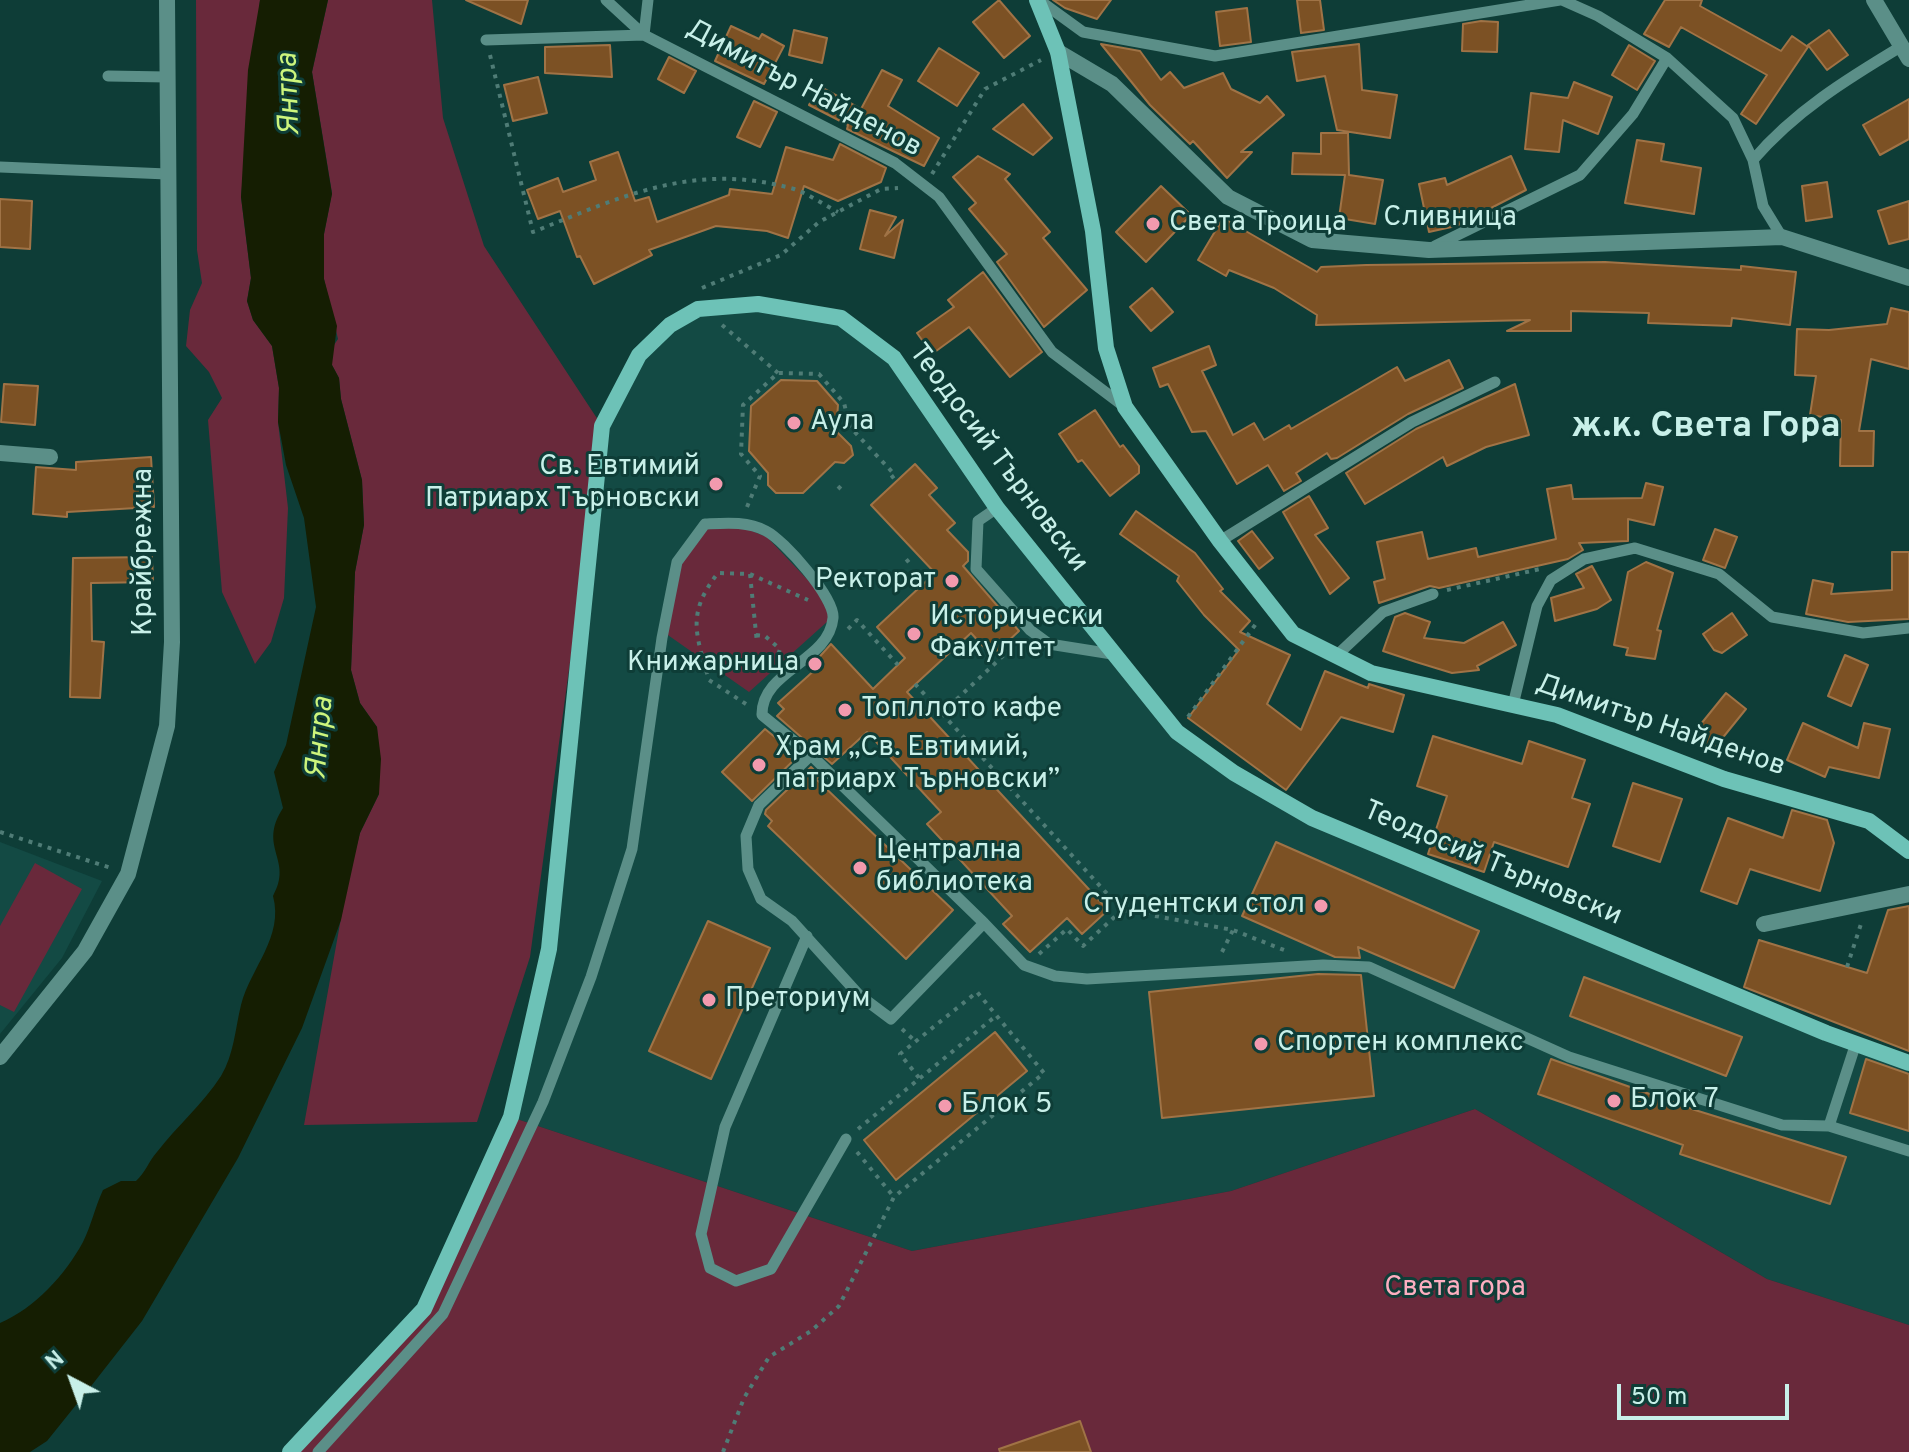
<!DOCTYPE html>
<meta charset="utf-8">
<style>
body{margin:0}
#map{position:relative;width:1909px;height:1452px;overflow:hidden;background:#0e3d37;font-family:Overpass,sans-serif}
canvas{display:block}
.north{position:absolute;left:32px;top:1340px;width:80px;height:80px;-webkit-text-stroke:6px #0e3d37;paint-order:stroke;rotate:319deg;font-size:22px;font-weight:700;line-height:32px;text-align:center;color:#c8f0e9}
.north::after{content:'';display:block;margin:auto;width:28px;height:36px;background:#c8f0e9;clip-path:polygon(50% 0,100% 100%,50% 72%,0 100%)}
.scale{position:absolute;left:1617px;top:1384px;width:172px;height:36px;box-sizing:border-box;border:4px solid #c8f0e9;border-top:0;padding-left:10px;font-size:24px;line-height:28px;white-space:nowrap;color:#c8f0e9;-webkit-text-stroke:6px #0e3d37;paint-order:stroke}
</style>
<div id="map">
<canvas width="1909" height="1452"></canvas>
<div class="north">N</div>
<div class="scale">50 m</div>
</div>
<script>
const ctx = document.querySelector('canvas').getContext('2d');
ctx.lineJoin = 'round';
function fill(path, color) { ctx.fillStyle = color; ctx.fill(path, 'evenodd'); }
function stroke(path, color, width, dash) { ctx.strokeStyle = color; ctx.lineWidth = width; ctx.lineCap = dash ? 'butt' : 'round'; ctx.setLineDash(dash || []); ctx.stroke(path); }
function drawText(font, color, halo, rows, align = 'center') {
  ctx.font = font + ' Overpass,sans-serif'; ctx.lineWidth = 6; ctx.setLineDash([]); ctx.textBaseline = 'middle'; ctx.strokeStyle = halo; ctx.fillStyle = color; for (const [text, x, y, turn = 0] of rows) {
    ctx.save(); ctx.translate(x, y); ctx.rotate((+turn || 0) * Math.PI / 180); ctx.textAlign = isNaN(turn) ? turn : align; if (halo) ctx.strokeText(text, 0, 0); ctx.fillText(text, 0, 0); ctx.restore();
  }
}
fill(new Path2D(`
 M758,304L841,318L894,358L951,439L1177,732L1312,818L1909,1063V1325L1767,1279L1475,1109L1231,1191L912,1251L511,1117L549,949L602,426L639,355L698,309Z
 M0,842L102,881L62,958L0,1034Z`), '#134a44');
fill(new Path2D(`
 M196,0H260L241,197L251,278L247,301L253,320L272,346L279,388L278,422L288,508L284,598L271,642L255,664L222,592L208,420L222,398L209,372L186,346L190,310L202,283L197,250Z
 M328,0H432L443,118L484,246L602,426L530,957L477,1122L304,1125L348,879L360,833L379,794L377,727L360,703L351,670L355,572L364,525L362,480L341,399L339,378L332,365V348L338,339L324,279V234L332,193L312,72Z
 M709,526L742,527L767,537L838,612L749,692L665,633L681,565Z
 M35,863L82,889L14,1012L0,1005V926Z
 M1475,1109L1767,1279L1909,1325V1452H290L424,1309L511,1117L912,1251L1231,1191Z`), '#69293b');
fill(new Path2D(`
 M260,0H328L312,72L332,194L324,234V279L337,326L332,365L339,378L341,399L362,480L364,525L355,572L351,670L360,703L377,727L381,759L379,794L360,833L341,920L302,1028L238,1158L142,1321L88,1390L47,1441L30,1452H0V1323C35,1308 65,1275 83,1242C91,1226 95,1207 103,1190L121,1181H136C146,1172 148,1162 157,1152C177,1126 203,1104 221,1076C234,1054 235,1030 241,1005C251,967 284,937 273,896C294,859 257,848 283,808L274,772L286,745L316,607L304,518L286,465L278,422L279,388L272,346L253,320L247,301L251,278L241,197L248,70Z`), '#151e02');
const building = new Path2D(`
 M466,0H528L521,24Z
 M999,0L1030,36L1004,58L973,22Z
 M1053,0H1111L1097,19L1065,8Z
 M1297,0H1320L1324,30L1301,33Z
 M1665,0H1702L1700,6L1781,51L1792,36L1808,47L1756,124L1741,114L1767,75L1681,27L1669,47L1644,34Z
 M1247,8L1251,42L1220,46L1216,12Z
 M1481,21L1498,22L1497,52L1462,51L1463,24Z
 M731,26L759,39L762,34L784,46L764,84L715,61Z
 M794,30L827,38L822,63L789,55Z
 M1829,30L1848,55L1827,70L1808,45Z
 M1101,44L1140,51L1161,80L1170,72L1184,88L1223,73L1231,89L1260,103L1267,96L1284,115L1241,152H1252L1227,178L1193,141L1190,144L1150,105Z
 M1359,44L1362,90L1397,95L1390,138L1337,130L1325,76L1297,81L1292,52Z
 M610,45L612,77L545,73V47Z
 M1629,45L1655,61L1637,90L1612,75Z
 M939,48L979,73L957,106L918,81Z
 M669,57L696,71L684,93L658,79Z
 M882,70L902,80L888,106L939,138L924,166L847,129L848,125L809,105L819,86L861,109Z
 M538,77L547,113L513,121L504,85Z
 M1574,82L1612,97L1598,134L1563,120L1559,152L1525,149L1531,93L1568,98Z
 M1909,99V139L1880,155L1863,125Z
 M754,101L777,112L760,147L737,137Z
 M1023,104L1052,138L1033,155L993,129Z
 M1321,133H1348L1349,175L1383,180L1375,224L1339,218L1345,175L1292,174L1293,153L1321,154Z
 M1637,140L1664,144L1661,161L1701,168L1694,214L1625,203Z
 M840,144L886,168L881,182L838,201L804,186L788,238L767,231L716,226L649,250L652,255L594,284L580,256L577,257L560,211L538,219L527,190L558,178L563,192L596,180L590,162L618,152L635,201L649,197L657,222L729,195L730,189L772,194L786,147L833,160Z
 M978,156L1010,174L1005,179L1050,232L1043,238L1087,290L1044,327L997,262L1007,254L969,209L976,203L953,177Z
 M1511,156L1526,190L1456,226L1429,232L1419,184L1445,178L1447,185Z
 M1827,182L1832,217L1806,221L1802,186Z
 M1161,186L1191,215L1146,262L1116,232Z
 M0,199L32,201L30,249L0,247Z
 M1909,201V239L1889,244L1878,211Z
 M870,210L896,217L885,236L903,220L894,258L860,249Z
 M1223,218L1317,272L1321,267L1366,265L1605,262L1741,270V266L1796,272L1790,325L1732,318L1731,326L1648,323L1649,313L1571,311V331H1507L1530,320L1316,325L1317,315L1274,288L1229,270L1226,276L1198,260Z
 M983,272L1042,352L1010,377L969,327L932,354L917,333L954,307L948,300Z
 M1152,288L1173,312L1151,331L1130,307Z
 M1891,308L1909,312V369L1871,359L1859,431H1874L1873,466H1840L1841,420L1810,415L1816,376L1795,375L1797,329L1829,330L1887,324Z
 M1209,346L1216,365L1202,371L1233,435L1254,423L1264,440L1289,425L1291,429L1397,367L1405,381L1449,360L1463,388L1408,414L1337,458L1331,459L1327,453L1296,473L1301,481L1284,491L1268,465L1237,484L1206,431L1192,432L1168,384L1160,387L1153,368Z
 M781,380L817,381L838,405L836,431L851,446L853,455L844,463L835,462L803,493H776L768,485V473L749,451L751,406Z
 M4,384L38,386L35,425L1,422Z
 M1515,384L1529,435L1486,447L1447,466L1443,457L1365,504L1346,473L1416,429Z
 M1095,410L1120,447L1123,445L1139,466V473L1110,496L1082,460L1078,462L1059,434Z
 M151,457L154,507L67,512V517L33,514L36,467L76,470V462Z
 M915,464L937,488L929,495L955,523L947,530L968,552V561L963,566L1019,631L992,656L971,633L907,692L1108,910L1082,934L1067,918L1030,952L1003,924L1012,916L927,824L941,812L867,732L832,764L777,716L784,709L778,703L817,668L813,664L831,644L873,689L905,658L877,627L935,573L871,505Z
 M1646,483L1663,487L1654,525L1628,519V541L1579,543L1583,550L1568,559L1439,588L1430,586L1379,603L1374,582L1385,579L1377,542L1422,532L1428,559L1476,548L1478,557L1556,539L1547,489L1571,485L1573,499L1642,498Z
 M1309,496L1328,528L1315,535L1349,578L1330,594L1283,512Z
 M1136,511L1195,553L1223,589L1220,591L1250,621L1240,632L1290,655L1267,704L1301,730L1325,671L1368,688L1369,684L1404,695L1393,732L1341,717L1286,790L1188,718L1239,650L1204,615L1177,581L1179,576L1120,534Z
 M1715,529L1737,537L1725,568L1703,560Z
 M1252,531L1273,558L1259,569L1238,541Z
 M1892,552H1909V619L1848,622L1806,614L1813,580L1833,584L1831,594L1892,590Z
 M152,557L153,582L91,583L92,641L104,642L100,698L70,697L73,558Z
 M1646,562L1673,573L1657,630L1661,631L1655,659L1626,655L1628,648L1614,645L1628,572Z
 M1592,566L1611,600L1597,609L1555,621L1551,598L1584,588L1576,574Z
 M1405,613L1430,622L1424,638L1464,643L1503,622L1516,645L1477,666L1479,670L1452,673L1416,662L1383,651L1395,617Z
 M1732,613L1747,635L1722,653L1714,650L1703,634Z
 M1845,655L1868,665L1851,706L1828,696Z
 M1726,693L1746,709L1712,751L1692,735Z
 M1803,723L1858,748L1864,723L1890,729L1879,778L1829,767L1825,777L1787,760Z
 M765,729L798,756L752,801L722,772Z
 M1433,736L1522,764L1529,741L1585,760L1572,798L1590,804L1568,867L1494,842L1484,872L1428,854L1447,796L1417,786Z
 M811,767L820,776L816,779L953,910L906,959L768,826L772,821L765,814L766,810Z
 M1633,783L1682,799L1660,862L1613,846Z
 M1792,810L1827,820L1834,843L1820,891L1750,869L1737,904L1701,891L1728,818L1783,838Z
 M1276,842L1479,931L1454,988L1358,947L1360,958L1335,957L1242,916Z
 M1909,906V1051L1744,987L1759,940L1867,973L1888,910Z
 M708,921L770,948L711,1079L649,1051Z
 M1318,974L1361,975L1374,1096L1162,1118L1149,992Z
 M1584,977L1742,1037L1726,1076L1570,1016Z
 M995,1032L1027,1071L896,1180L864,1140Z
 M1551,1059L1695,1110L1846,1157L1830,1204L1680,1154L1683,1145L1538,1094Z
 M1866,1059L1909,1074V1131L1850,1113Z
 M1080,1421L1091,1452H1000L999,1449Z`);
fill(building, '#7c5124');
stroke(building, '#a07346', 2);
stroke(new Path2D(`
 M490,55L533,232C623,196 695,161 794,189C809,194 824,205 838,212
 M932,174L985,89L1041,60
 M702,288L781,255L819,222L881,189L898,188
 M722,325L778,373
 M838,489L843,484
 M747,507L760,476L741,454L743,405L778,373L819,374L844,403L850,427L895,475L891,478
 M906,562L912,557
 M750,574L757,643
 M917,585L919,588
 M1447,590L1540,569
 M848,629L857,620L898,665
 M756,635L765,636L780,649L777,658
 M915,684L1122,910L1233,930L1284,950
 M746,704L709,680C696,634 686,614 718,573L750,574L808,600
 M942,713L1020,640
 M1188,717L1258,621
 M0,832L111,868
 M1222,952L1233,930
 M1039,954L1067,929L1083,946L1122,910
 M1847,967L1861,924
 M902,1029L916,1042
 M858,1129L997,1015
 M857,1152L894,1197
 M723,1452L744,1398L769,1357L811,1331L839,1306L894,1197L1044,1073L977,992L900,1054L920,1079`), '#4f7c76', 4, [4, 6]);
stroke(new Path2D(`
 M648,0L644,35L895,163L939,197L1052,352L1125,407
 M1039,0L1083,32L1215,56L1560,0
 M1562,0L1598,16L1667,58L1733,118L1753,160L1763,206L1782,237
 M486,40L644,35L606,0
 M108,76L167,77
 M1753,160C1795,111 1847,79 1902,46
 M0,167L167,174
 M1435,246L1580,175L1633,114L1667,58
 M997,508L978,521L976,569L1030,630L1049,644L1112,654
 M1220,541L1412,422L1495,382
 M1335,657L1383,612L1433,594
 M1513,705L1537,606L1551,580L1584,559L1635,548L1719,574L1772,617L1863,633L1909,628
 M811,755L759,805L746,836L748,869L761,899L792,921L859,995L891,1019L984,923
 M807,936L725,1127L701,1234L710,1268L736,1281L771,1269L846,1139
 M1856,1043L1829,1126L1909,1151
 M318,1452L443,1314L543,1102L591,977L632,849L662,638L677,562L705,524C726,523 747,521 766,531C784,540 835,598 833,618C829,662 761,670 762,715L811,755L984,923L1024,965L1055,976L1087,979L1323,965L1369,967L1569,1057L1782,1125L1829,1126`), '#5b8f88', 11);
stroke(new Path2D(`
 M1874,0L1909,59
 M1058,52L1112,84L1228,197L1312,240L1429,250L1782,237L1909,278
 M0,453L50,457
 M1764,924L1909,894
 M0,1057L85,951L128,874L167,726L172,642L167,0`), '#5b8f88', 16);
stroke(new Path2D(`
 M1037,0L1058,52L1093,231L1106,348L1125,407L1220,541L1293,634L1371,673L1557,715L1724,779L1869,821L1909,851
 M290,1452L424,1309L511,1117L549,949L602,426L639,355L670,325L698,309L758,304L841,318L894,358L997,508L1177,732L1234,773L1312,818L1826,1033L1909,1063`), '#6dc2b7', 16);
for (const [x, y, r, color] of [
 [1153,224,8,"#f29aae"],
 [794,423,8,"#f29aae"],
 [716,484,8,"#f29aae"],
 [952,581,8,"#f29aae"],
 [914,634,8,"#f29aae"],
 [815,664,8,"#f29aae"],
 [845,710,8,"#f29aae"],
 [759,765,8,"#f29aae"],
 [860,868,8,"#f29aae"],
 [1321,906,8,"#f29aae"],
 [709,1000,8,"#f29aae"],
 [1261,1044,8,"#f29aae"],
 [1614,1101,8,"#f29aae"],
 [945,1106,8,"#f29aae"]
]) { const dot = new Path2D(); dot.arc(x, y, r, 0, 2 * Math.PI); ctx.fillStyle = color; ctx.fill(dot); stroke(dot, '#0e3d37', 3); }
drawText('28px', '#c8f0e9', '#0e3d37', [
 ["Димитър Найденов",803,90,28],
 ["Сливница",1450,219],
 ["Теодосий Търновски",997,459,53],
 ["Крайбрежна",145,552,-90],
 ["Димитър Найденов",1660,727,19],
 ["Теодосий Търновски",1492,865,23]
]);
drawText('28px', '#c8f0e9', '#0e3d37', [
 ["Света Троица",1169,224],
 ["Аула",810,423],
 ["Св. Евтимий",700,468,"right"],
 ["Патриарх Търновски",700,500,"right"],
 ["Ректорат",936,581,"right"],
 ["Исторически",930,618],
 ["Факултет",930,650],
 ["Книжарница",799,664,"right"],
 ["Топллото кафе",861,710],
 ["Храм „Св. Евтимий,",775,749],
 ["патриарх Търновски”",775,781],
 ["Централна",876,852],
 ["библиотека",876,884],
 ["Студентски стол",1305,906,"right"],
 ["Преториум",725,1000],
 ["Спортен комплекс",1277,1044],
 ["Блок 7",1630,1101],
 ["Блок 5",961,1106]
], 'left');
drawText('28px', '#fcaec0', '#0e3d37', [
 ["Света гора",1455,1289]
]);
drawText('italic 30px', '#cdf57c', '#0e3d37', [
 ["Янтра",291,94,-92],
 ["Янтра",322,738,-85]
]);
drawText('bold 36px', '#c8f0e9', '#0e3d37', [
 ["ж.к. Света Гора",1706,429]
]);
</script>
